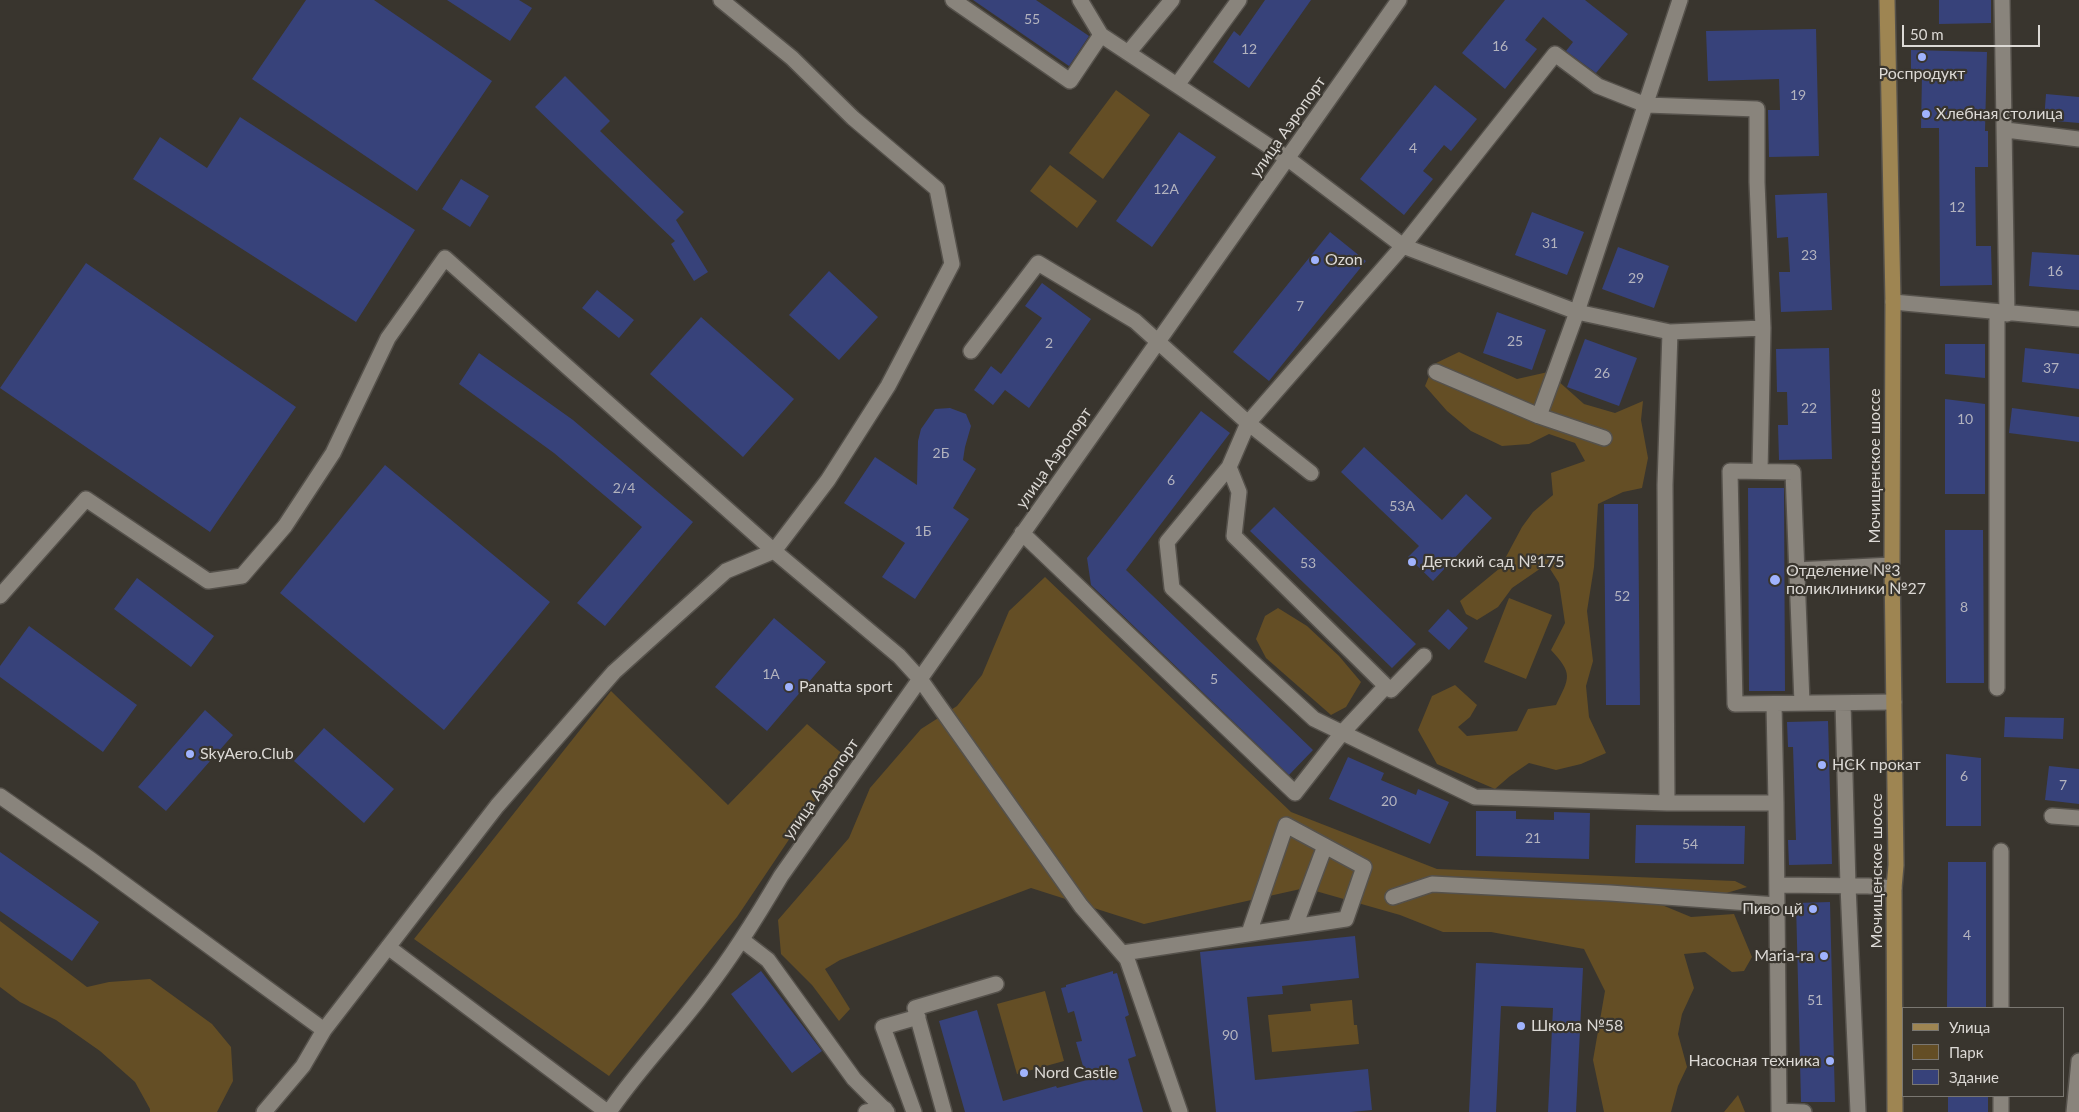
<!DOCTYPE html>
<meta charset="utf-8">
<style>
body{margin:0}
#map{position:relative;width:2079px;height:1112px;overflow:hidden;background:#39352e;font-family:Lato,sans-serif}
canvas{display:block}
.legend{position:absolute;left:1902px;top:1007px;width:162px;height:90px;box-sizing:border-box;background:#39352e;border:1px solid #7a7771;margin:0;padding:6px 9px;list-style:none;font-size:15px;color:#dcd9d5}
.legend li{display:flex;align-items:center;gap:10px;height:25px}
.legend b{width:25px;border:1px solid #7a7771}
.scale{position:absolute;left:1902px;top:25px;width:138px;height:22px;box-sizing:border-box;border:2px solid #dcd9d5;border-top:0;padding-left:6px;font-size:15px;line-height:18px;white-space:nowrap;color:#dcd9d5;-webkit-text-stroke:4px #39352e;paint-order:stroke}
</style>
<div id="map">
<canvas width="2079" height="1112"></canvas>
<ul class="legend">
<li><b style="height:6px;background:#9e8552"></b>Улица</li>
<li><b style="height:14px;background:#644e25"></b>Парк</li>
<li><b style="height:14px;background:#37427a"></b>Здание</li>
</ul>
<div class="scale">50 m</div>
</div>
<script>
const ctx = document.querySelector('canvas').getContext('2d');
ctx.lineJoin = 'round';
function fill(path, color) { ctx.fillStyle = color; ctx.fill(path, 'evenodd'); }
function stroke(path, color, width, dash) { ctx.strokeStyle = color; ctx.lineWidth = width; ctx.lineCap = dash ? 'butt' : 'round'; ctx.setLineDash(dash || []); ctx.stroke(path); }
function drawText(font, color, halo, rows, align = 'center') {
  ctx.font = font + ' Lato,sans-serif'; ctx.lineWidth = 4.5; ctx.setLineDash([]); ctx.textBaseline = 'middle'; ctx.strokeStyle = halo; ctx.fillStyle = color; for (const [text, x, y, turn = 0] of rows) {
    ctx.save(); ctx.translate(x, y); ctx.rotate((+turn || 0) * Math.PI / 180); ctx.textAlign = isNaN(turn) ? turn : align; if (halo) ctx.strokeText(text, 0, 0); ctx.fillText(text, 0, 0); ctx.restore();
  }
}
fill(new Path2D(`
 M1116,90L1150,115L1103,179L1069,153Z
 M1050,165L1097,201L1077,228L1030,191Z
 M1459,352L1517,379L1548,372L1584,404L1615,413L1643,401L1641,420L1648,458L1642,488L1623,492L1598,504L1594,567L1587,611L1593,661L1586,686L1589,717L1606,753L1581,764L1556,770L1529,763L1510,776L1495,789L1437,764L1418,730L1432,696L1455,685L1477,705L1470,717L1458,727L1467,736L1517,731L1528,709L1556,705C1570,677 1573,674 1551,650L1565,623L1559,583L1547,564L1512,588L1498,607L1477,620L1466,614L1460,601L1500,568L1522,527L1533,512L1553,495L1551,473L1585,461L1575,443L1549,434L1529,444L1502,446L1471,431L1447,411L1425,386L1434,364Z
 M1045,577L1291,812L1437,869L1735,881L1747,887L1716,896L1662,894V905L1691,917L1734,914L1752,957L1744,971L1732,972L1705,952L1684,954L1694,988L1682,1014L1678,1034L1687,1067L1678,1086L1671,1112H1604L1593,1060L1605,991L1584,949L1491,932H1443L1400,915L1305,888L1144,924L1031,888L840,960L825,969L850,1009L839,1021L812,985L781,954L778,920L849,838L870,788L921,729L957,706L982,675L1009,611Z
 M1509,598L1552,615L1526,679L1484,662Z
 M1278,608L1307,626L1339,656L1361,682L1346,707L1331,715L1266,658L1256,639L1265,616Z
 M611,691L728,805L807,724L845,756L737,917L609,1076L414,939Z
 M0,921L87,987L109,982L150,979L212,1024L231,1047L233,1081L217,1112H150V1109L135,1082L100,1051L56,1020L20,1002L0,987Z
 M1045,991L1064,1061L1017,1074L997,1004Z
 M1352,1000L1354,1025H1357L1359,1044L1272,1052L1268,1015L1311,1011L1310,1004Z
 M1738,1095L1745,1112H1724Z`), '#644e25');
fill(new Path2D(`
 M306,0H374L492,81L417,191L252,79Z
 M447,0H519L532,8L510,41Z
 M973,0H1036L1089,36L1069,66Z
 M1265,0H1311L1249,88L1213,62L1234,31L1240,36Z
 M1505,0H1585L1628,34L1596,73L1566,51L1573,42L1543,17L1525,40L1537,49L1505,89L1462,53Z
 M1939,0H1991V23L1939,24Z
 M1816,29L1819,156L1769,157L1768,110H1780L1779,79L1708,81L1706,31Z
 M1911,50L1987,52L1985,131H1988V167H1975L1976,246H1991L1992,285L1940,286L1939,128H1921L1922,74H1911Z
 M565,76L610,121L600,131L684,212L676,220L708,272L694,281L671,244L675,241L535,107Z
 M1435,85L1477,119L1451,151L1444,145L1423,171L1433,179L1404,215L1360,179Z
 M2046,94L2079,97V123L2044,120Z
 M240,117L415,230L356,322L133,179L160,137L207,168Z
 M1179,132L1216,157L1152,247L1116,221Z
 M461,179L489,196L470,227L442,209Z
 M1827,193L1832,310L1781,312L1779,272H1790L1788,237L1777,238L1775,195Z
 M1532,212L1584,232L1567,275L1515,255Z
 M1330,232L1366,261L1269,381L1233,352Z
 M1618,247L1669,266L1654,308L1602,289Z
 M2032,252L2079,255V290L2029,286Z
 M86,263L296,407L210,532L0,388Z
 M829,271L878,317L839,360L789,315Z
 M1042,283L1091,319L1029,408L1005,390L993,405L974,390L991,366L1001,374L1042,318L1025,306Z
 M597,290L634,320L619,338L582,308Z
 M1497,312L1546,330L1532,370L1483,353Z
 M701,317L794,399L743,457L650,374Z
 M1585,339L1637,358L1619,406L1567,387Z
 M1945,344H1985V378L1945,374Z
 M1829,348L1832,459L1779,460L1778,425H1788L1787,392H1777L1776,349Z
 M2025,348L2079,354V389L2022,382Z
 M479,353L573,420L693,522L605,626L577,603L642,527L554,453L459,384Z
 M1945,399L1985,404V494H1945Z
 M950,408L966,414L971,426L965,447L963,460L976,469L953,508L969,519L915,599L882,577L905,543L844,503L875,457L917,485L918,441L921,429L935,409Z
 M2012,408L2079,417V442L2009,433Z
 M1201,411L1230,433L1126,570L1313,750L1289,775L1091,585L1087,558Z
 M1364,447L1442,520L1466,494L1492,518L1433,581L1408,557L1419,546L1341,472Z
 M385,465L550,602L444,730L280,593Z
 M1748,488H1784L1785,691H1749Z
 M1604,504H1638L1640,705H1606Z
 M1274,507L1416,644L1392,668L1250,531Z
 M1945,530H1983L1984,683H1946Z
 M137,578L214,636L191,667L114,609Z
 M1448,609L1468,628L1449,650L1428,631Z
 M774,618L826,662L767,731L715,687Z
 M29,626L137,705L103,752L0,677V666Z
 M205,710L233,735L166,811L138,787Z
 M2005,717L2064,718L2063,739L2004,737Z
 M1828,721L1832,864L1789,865L1788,840H1796L1793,747H1788L1787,722Z
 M324,728L394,789L364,823L294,761Z
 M1946,754L1981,758V826H1946Z
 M1348,757L1384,773L1381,780L1416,795L1418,789L1449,802L1430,844L1329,799Z
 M2049,766L2079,769V804L2045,800Z
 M1476,811H1516V819L1554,820V812L1590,813L1589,859L1476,856Z
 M1636,825L1745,826L1744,864L1635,863Z
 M0,852L99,922L72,961L0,911Z
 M1948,862H1986V1008H1947Z
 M1830,902L1835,1102H1801L1796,903Z
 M1355,936L1359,978L1282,986L1283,994L1247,997L1255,1080L1368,1069L1372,1110L1351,1112H1216L1200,952Z
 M1476,963L1583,968L1576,1112H1548L1553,1008L1501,1006L1496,1112H1469Z
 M761,971L822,1051L792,1073L731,994Z
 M1113,971V974L1117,973L1129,1015L1125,1017L1136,1056L1128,1059L1143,1112H965L939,1021L977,1010L1003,1101L1056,1086L1057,1088L1087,1080L1076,1042L1082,1041L1074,1011L1068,1013L1061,988L1066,987V985Z
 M1948,1096H1988V1112H1948Z`), '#37427a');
const minor = new Path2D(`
 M953,0L1070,81L1101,35L1287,158L1403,246L1577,312L1680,0
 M1080,0L1101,35
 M2002,0L2007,314
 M1128,53L1172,0
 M1177,85L1239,0
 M2006,130L2079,139
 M1893,302L2079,319
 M1670,332L1665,485L1667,803H1776L1774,704
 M971,351L1038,263L1135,321L1248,423L1403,246L1555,54L1598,86L1646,105L1757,109V182L1763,328L1760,471
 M1436,372L1539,416L1604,438
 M1539,416L1577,312L1670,332L1763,328
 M1229,467L1239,492L1234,536L1386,686L1391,690L1424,656
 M1311,473L1248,423L1229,467L1167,542L1172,588L1314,719L1475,797L1667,803
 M1022,533L1295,793L1342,733L1386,686
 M1796,570L1892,565
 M0,596L86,499L208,581L242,576L285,526L333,453L388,338L445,258L774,551L899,656L920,679L1081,906L1127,959L1180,1112
 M1997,688V313
 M1802,703L1793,472L1730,471L1735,704L1894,702
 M1843,703L1848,886L1858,1112
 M0,796L90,859L324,1030L497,806L614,672L726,571L774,551L828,480L888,386L952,264L937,189L853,118L792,58L721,0
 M1776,803L1779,1111L1804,1112
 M2052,816L2079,818
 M1777,885L1868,886L1894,888
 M1393,897L1432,884L1610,893L1777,905
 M1295,926L1325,846
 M742,940L768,960L854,1079L887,1112
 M388,947L607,1112
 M1123,953L1346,919L1364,867L1286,825L1249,933
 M2001,1008V851
 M264,1112L303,1066L324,1030
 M609,1112C638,1069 675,1032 706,990C734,954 758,915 781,876L1399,0
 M866,1112L885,1109
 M914,1112L883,1027L918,1017
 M944,1112L915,1008L996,984
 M2001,1112V1096
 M2074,1112L2079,1061`);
const major = new Path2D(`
 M1887,0L1893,302L1892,565L1896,865L1894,888L1895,1112`);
stroke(minor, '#55514b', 18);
stroke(major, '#55514b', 18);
stroke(minor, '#89847c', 15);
stroke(major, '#9e8552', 15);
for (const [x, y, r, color] of [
 [1922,57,5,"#a0b3fd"],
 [1926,114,5,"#a0b3fd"],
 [1315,260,5,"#a0b3fd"],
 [1412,562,5,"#a0b3fd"],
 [1775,580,6,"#a0b3fd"],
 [789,687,5,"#a0b3fd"],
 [190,754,5,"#a0b3fd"],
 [1822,765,5,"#a0b3fd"],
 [1813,909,5,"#a0b3fd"],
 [1824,956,5,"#a0b3fd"],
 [1521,1026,5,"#a0b3fd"],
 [1830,1061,5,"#a0b3fd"],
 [1024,1073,5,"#a0b3fd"]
]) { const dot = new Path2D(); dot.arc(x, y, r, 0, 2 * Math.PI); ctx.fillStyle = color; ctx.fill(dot); stroke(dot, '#39352e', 2); }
drawText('14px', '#b3b3be', null, [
 ["55",1032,19],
 ["16",1500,46],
 ["12",1249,49],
 ["19",1798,95],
 ["4",1413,148],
 ["12А",1166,189],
 ["12",1957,207],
 ["31",1550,243],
 ["23",1809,255],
 ["16",2055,271],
 ["29",1636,278],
 ["7",1300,306],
 ["25",1515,341],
 ["2",1049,343],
 ["37",2051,368],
 ["26",1602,373],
 ["22",1809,408],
 ["10",1965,419],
 ["2Б",941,453],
 ["6",1171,480],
 ["2/4",624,488],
 ["53А",1402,506],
 ["1Б",923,531],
 ["53",1308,563],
 ["52",1622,596],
 ["8",1964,607],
 ["1А",771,674],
 ["5",1214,679],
 ["6",1964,776],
 ["7",2063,785],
 ["20",1389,801],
 ["21",1533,838],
 ["54",1690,844],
 ["4",1967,935],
 ["51",1815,1000],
 ["90",1230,1035]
]);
drawText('16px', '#dcd9d5', '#39352e', [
 ["Роспродукт",1922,74,"center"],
 ["Хлебная столица",1936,114],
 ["Ozon",1325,260],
 ["Детский сад №175",1422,562],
 ["Отделение №3",1786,571],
 ["поликлиники №27",1786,589],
 ["Panatta sport",799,687],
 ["SkyAero.Club",200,754],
 ["НСК прокат",1832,765],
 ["Пиво цй",1803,909,"right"],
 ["Maria-ra",1814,956,"right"],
 ["Школа №58",1531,1026],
 ["Насосная техника",1820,1061,"right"],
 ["Nord Castle",1034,1073]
], 'left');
drawText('16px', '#dcd9d5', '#39352e', [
 ["улица Аэропорт",1288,127,-55],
 ["улица Аэропорт",1054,458,-55],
 ["Мочищенское шоссе",1875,466,-90],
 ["улица Аэропорт",821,789,-55],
 ["Мочищенское шоссе",1877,871,-90]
]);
</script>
